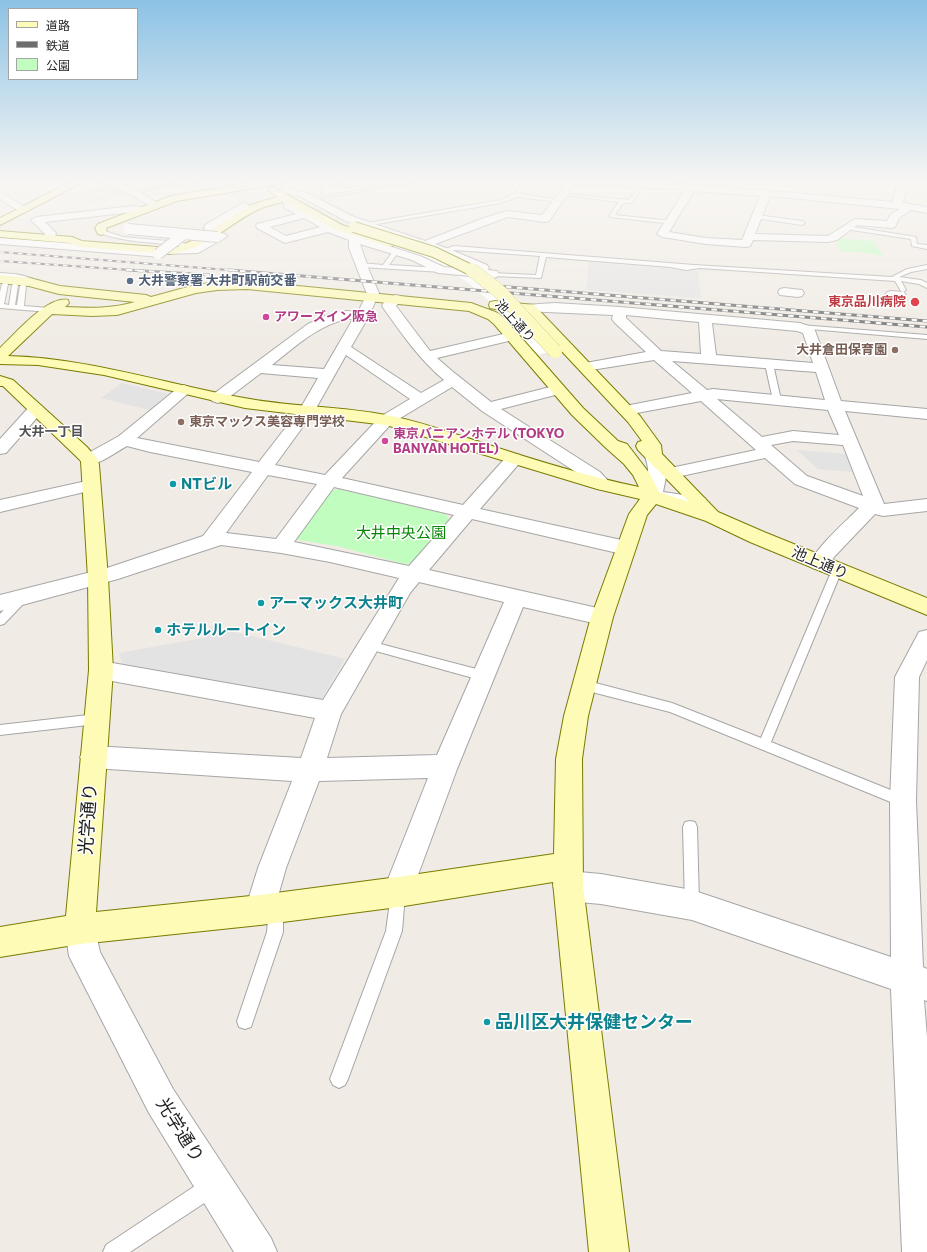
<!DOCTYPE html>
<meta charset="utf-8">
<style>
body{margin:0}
#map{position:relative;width:927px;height:1252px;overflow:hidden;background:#f0ebe4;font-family:Commissioner,"Noto Sans JP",sans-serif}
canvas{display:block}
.legend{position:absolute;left:8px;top:8px;width:130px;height:72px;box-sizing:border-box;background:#fff;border:1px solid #a5a5a5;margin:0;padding:5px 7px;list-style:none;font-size:12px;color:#1f1f1f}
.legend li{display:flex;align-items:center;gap:8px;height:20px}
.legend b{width:20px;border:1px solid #a5a5a5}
</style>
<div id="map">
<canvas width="927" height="1252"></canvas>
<ul class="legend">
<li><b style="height:5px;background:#fdfbb5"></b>道路</li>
<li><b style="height:5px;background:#6d6d6d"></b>鉄道</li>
<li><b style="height:11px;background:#c0fdbf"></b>公園</li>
</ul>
</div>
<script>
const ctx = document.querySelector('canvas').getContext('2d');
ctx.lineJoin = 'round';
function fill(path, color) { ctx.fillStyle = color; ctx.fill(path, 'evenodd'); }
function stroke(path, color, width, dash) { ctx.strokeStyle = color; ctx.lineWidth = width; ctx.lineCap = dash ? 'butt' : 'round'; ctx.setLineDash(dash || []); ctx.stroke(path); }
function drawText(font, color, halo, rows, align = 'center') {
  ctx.font = font + ' Commissioner,"Noto Sans JP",sans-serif'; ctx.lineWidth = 3; ctx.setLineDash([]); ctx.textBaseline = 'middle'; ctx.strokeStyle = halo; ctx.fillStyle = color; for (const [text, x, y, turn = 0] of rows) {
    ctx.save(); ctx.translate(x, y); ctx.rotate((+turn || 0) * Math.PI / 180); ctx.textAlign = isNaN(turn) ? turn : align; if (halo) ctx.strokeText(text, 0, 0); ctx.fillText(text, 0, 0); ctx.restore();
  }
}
fill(new Path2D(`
 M837,238L874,241L883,256L858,252H842L835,240Z
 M339,489L445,514L451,521L416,561L405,564L337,546L299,540L294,536L325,492Z`), '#c0fdbf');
fill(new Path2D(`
 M110,184L130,193L87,204L80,201L104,195L98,192L85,194L81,192L85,191L83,190Z
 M589,262L698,271L701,298L586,290Z
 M122,383L168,394L149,410L101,398Z
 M797,450L848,454L854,472L818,469Z
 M211,626L345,659L319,703L123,667L119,653L203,638Z`), '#e3e3e3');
fill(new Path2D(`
 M360,238L452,255L561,350L535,355L488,300L472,286L456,274Z`), '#fff');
const lane = new Path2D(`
 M139,180H147L123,189L119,188Z
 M199,180L207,181L164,187L134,194L132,193L164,185Z
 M415,180L421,181L311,200L309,199Z
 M524,180H529L519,194L562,200L559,202L517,197L501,203L365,226L362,224L500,200L514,194Z
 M310,182L351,185L353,186L351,187L317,185L323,192L321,193L310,184Z
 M639,185L643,186L632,203H623L615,215L671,221L673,222V224L610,217L609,216L619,202L562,195L564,194L629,200Z
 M757,215L802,221L805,223L802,225L755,218V216Z
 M847,226L916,237L917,244L927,245V249L912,246L911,239L845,229V227Z
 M102,230L123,237L179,242L193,246L190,248C160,241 129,244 100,233V231Z
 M454,246L694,265L892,277L907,269L927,265V269L911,272L899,277L921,280L927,283V288L919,284L901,281L906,290L903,292L901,291L895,281L700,268L686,270L670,267L546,257L541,278L493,276L490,274L491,273L536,275L540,256L454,250L443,253L440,251Z
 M396,249L399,251L389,265L442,268L445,270L442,272L361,267L358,265L361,263L383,265L394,250Z
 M0,273C14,274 29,274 39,284L36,286L22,279L0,277Z
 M5,282L8,284L4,304L9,305L12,285L15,283L18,285L15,305H17L20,286L23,284L26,286L24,306L49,308L52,310L49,312L0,308V292L2,284Z
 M800,325L927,335V339L798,328V326Z
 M766,362H769L773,364L781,400L780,402H777L773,400L765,364Z
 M837,566L841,568L842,570L771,742L908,797L910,801L908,805L903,807L898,805L670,712L584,690L580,688L578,685L580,682L584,680L672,703L761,738L832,570L833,568Z
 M22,594L26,595L27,598L26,601L4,624L0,625V614L18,595Z
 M369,641L484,671L488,673L490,676L488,679L484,681L365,648L363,645L365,642Z
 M97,714L101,715L103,719L101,723L97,724L0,735V725Z
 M690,821L695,822L697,827L699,904L697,909L692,911L687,909L685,904L683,827L685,822Z
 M398,887L403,889L405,894L402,931L348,1079L345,1085L339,1088L333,1085L330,1079L386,931L391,894L393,889Z
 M276,902L281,904L283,909V932L253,1021L251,1027L245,1029L239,1027L237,1021L267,932L269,909L271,904Z
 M211,1178L218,1180L220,1187L218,1194L130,1252H103L106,1245L204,1180Z`);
const street = new Path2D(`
 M97,180H111L137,191L161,205L156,208L152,207L131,195Z
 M544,180C661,180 777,191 893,202L897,185L901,180H912L907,186L903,203L927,207V213L911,210L899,218L895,227L891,228L857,225L837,240L828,242L753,240L750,246L746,247L706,244L662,237L657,234L685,190L575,184L549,221L545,222L508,217L435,244L454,251L487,265L489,268L488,270L497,271L499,274L497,277L493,278L438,273L412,260L360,244L370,273L379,293L369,316L351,347L421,393L444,380C419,359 401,333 382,306L386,298L396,295L401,296L402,299L396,306L430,351L512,332L517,333L519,336L517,339L437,358L452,371L491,402L558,385L563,387L566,390L563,393L501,409L600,472L612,485L609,489C599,492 595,487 588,480L482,411L452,387L392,423L342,478L463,505L508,455L514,454L520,455L523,459L480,509L626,541L633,543L636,548L633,553L626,555L472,519L429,570L602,609L610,611L613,617L610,623L602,625L523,607L457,769L408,902L398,907L388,902L383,892L428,778L319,781L286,868L271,921L260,925L249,921L245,910L258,868L292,781L93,768L84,765L80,757L84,749L93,746L301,758L315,718L101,679L93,676L89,670L93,664L101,661L323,700L399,578L330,562L281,553L221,545L118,579L0,611V595L107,568L203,536L252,472L150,452L127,446C114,453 98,467 83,464L80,460L83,456L119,436L179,387L184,385L189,387L192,390L137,438L259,462L300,409L318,378L261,373L224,401L218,403L212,401L210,398L212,395L308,324L327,315L347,311L358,312L367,294L349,248V240L328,232L285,243L257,228L256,226L257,224L296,214L285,208L282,199L283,197H291L294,204L333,226L358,236L420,256L444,267L475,269L446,255L346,221L301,197L282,192L280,190L282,188L285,187L307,193L354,217L425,241L484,218L507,211L542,215L566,184L549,183ZM694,191L760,196L742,240L706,238L669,232ZM770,196L900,209L891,214L887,221L855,219L828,236L755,234ZM304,218L320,227L286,236L270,227ZM347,319H353L324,369L272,365C295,347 318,325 347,319ZM346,355L410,399L380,417L325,475L275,465L315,410ZM268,475L317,484L276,539L226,533ZM334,487L454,515L409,566L294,542ZM419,582L504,602L437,755L327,758L341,714L410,593Z
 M0,192L3,193L29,210L24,213L20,212L0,199Z
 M244,202L249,205L248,207L217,227V228C212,235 207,240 198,237L196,235L205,229L204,227L205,225Z
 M133,206L148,208L149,210L144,213L133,212L45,222L56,233L54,240H46L44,238L45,234L31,220L36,217Z
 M221,233L225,234L227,236L225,238L198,253L166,254L161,257L0,244V238L157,250L162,248H192Z
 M784,288L802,290L804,293L802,296L798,297L780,295L778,292L780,289Z
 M891,291L904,292L906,295L904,298H887L885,295L887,292Z
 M555,303L620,307L800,323L814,328L841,401L927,409V419L845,411L884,504L927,499V511L883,516L875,514L834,557L826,568L819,570L812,568L809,563C822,542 842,525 859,508L795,484L765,458L672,478L666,477L663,492L705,498L707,502L705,506L698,508L646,500L643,496C649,482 650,470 645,456L648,452L654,451L660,452L666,469L756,450L701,401L626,415L620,413L618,410L620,407L692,393L654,360L585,371L580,370L578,367L580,364L646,352L614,322L612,319L613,315L524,311L522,308L524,305ZM626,315L699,322L701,354L661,351L626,318ZM712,323L797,331L803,333L813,363L716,355ZM672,361L816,372L825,400L713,389L707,390ZM717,399L828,410L839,435L793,431L762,437ZM793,441L843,445L863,496L807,476L771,445Z
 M36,404L42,406L44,409L42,412L6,453L0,454V439L30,406Z
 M91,480L97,481L100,485L97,489L0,512V500Z
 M927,630V660L919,677L916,801L923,967L927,969V1001L924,1000L927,1037V1252H902L891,989L692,920L601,904L568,901L558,896L553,886L558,876L568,871L601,874L692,890L891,957L890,801L895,677L919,632Z
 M80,914L91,918L95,929L100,952L173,1089L271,1238L277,1252H234L149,1113L69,956L65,929L69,918Z`);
const secondary = new Path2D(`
 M74,180H87L0,225V218Z
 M266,180H290L285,183L177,201L106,228L107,232L102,235L98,234L95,228L98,224L171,196Z
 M273,187L342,225L394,242L396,244L390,247L334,229L284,202C275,204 265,206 257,210C227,225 204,251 169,254L80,247L70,243L0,237V231L72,237L82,241L169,248L177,247L201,237L250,205L277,197L268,190Z
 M0,275L30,278L60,286L146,295L151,297L195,285L217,282L247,281L471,303L498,313L504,318L583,408L618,441L627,444L650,474L659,492L689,502L638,450L636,446L638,442L642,441L628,422L525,312L495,309L490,308L489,305L490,302L495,301L534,305L640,416L661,445L662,454L718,512L764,532L927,598V615L750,542L706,521L656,504L647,515L613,617L588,716L582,759L583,886L629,1252H589L553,882L398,907L260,925L80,944L0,957V927L66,916L89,670L88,578L81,461L3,386H0V376L13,380L87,447L98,460L99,465L108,578L113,670L96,912L260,895L398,877L554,854L556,759L564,716L591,617L629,514L640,499L597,489L386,425L245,408L104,375L38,365L0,364V348C14,335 48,295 68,300L69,303L65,307C91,308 110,309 135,302L59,294L29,286L0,283ZM247,289L469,311L488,319L494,324L572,415L606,448L624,464L633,475L639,487C586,476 534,460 483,443C451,433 419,421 386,415C339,406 291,407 244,398C165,384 89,358 8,356L52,314L92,316L117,315L196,293L217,290Z`);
stroke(lane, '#a6a6a6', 2);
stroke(street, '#a6a6a6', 2);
stroke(secondary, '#797c00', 2);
fill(lane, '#fff');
fill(street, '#fff');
fill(secondary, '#fdfbb5');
const railFar1 = new Path2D(`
 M0,252L241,271
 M0,261L145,271`);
const rail = new Path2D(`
 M127,270L211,275
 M229,270L927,327
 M484,285L927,321`);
stroke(railFar1, '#6d6d6d', 2);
stroke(rail, '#6d6d6d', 3);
stroke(railFar1, '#fff', 1.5, [4.5]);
stroke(rail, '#fff', 2, [5.5]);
const streetBridge = new Path2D(`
 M128,229L217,237
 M158,254L184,234`);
const secondaryBridgeFar1 = new Path2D(`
 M354,227L434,252L473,271`);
const secondaryBridge = new Path2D(`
 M472,270L500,292L555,351`);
stroke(streetBridge, '#a6a6a6', 12, []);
stroke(secondaryBridgeFar1, '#797c00', 12, []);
stroke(secondaryBridge, '#797c00', 14, []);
stroke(streetBridge, '#fff', 10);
stroke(secondaryBridgeFar1, '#fdfbb5', 10);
stroke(secondaryBridge, '#fdfbb5', 14);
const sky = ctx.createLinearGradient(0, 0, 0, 356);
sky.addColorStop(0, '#8cc2e5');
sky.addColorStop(0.51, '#f8f6f3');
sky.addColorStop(1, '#f8f6f300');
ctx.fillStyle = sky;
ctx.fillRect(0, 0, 927, 356);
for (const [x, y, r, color] of [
 [130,281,4,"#5c6f8a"],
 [915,302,5,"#e0444e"],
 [266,317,4,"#d1479c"],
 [895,350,4,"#8d6e63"],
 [181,422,4,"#8d6e63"],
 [385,441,4,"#d1479c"],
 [173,484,4,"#0f9aa8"],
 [261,603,4,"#0f9aa8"],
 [158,630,4,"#0f9aa8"],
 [487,1022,4,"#0f9aa8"]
]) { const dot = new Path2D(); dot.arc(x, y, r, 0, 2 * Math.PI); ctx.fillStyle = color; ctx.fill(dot); stroke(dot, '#fff', 1.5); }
drawText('bold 13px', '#4e5e75', '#fff', [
 ["大井警察署 大井町駅前交番",138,281]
], 'left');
drawText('bold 13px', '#be3a42', '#fff', [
 ["東京品川病院",906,302]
], 'right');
drawText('bold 13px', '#b23c85', '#fff', [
 ["アワーズイン阪急",274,317],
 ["東京バニアンホテル (TOKYO",393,434],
 ["BANYAN HOTEL)",393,449]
], 'left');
drawText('13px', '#1f1f1f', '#fff', [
 ["池上通り",515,321,48]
]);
drawText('bold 13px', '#785e54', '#fff', [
 ["大井倉田保育園",887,350],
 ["東京マックス美容専門学校",189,422,"left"]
], 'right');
drawText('bold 13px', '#525252', '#fff', [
 ["大井一丁目",51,432]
]);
drawText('bold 15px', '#0d838f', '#fff', [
 ["NTビル",181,484],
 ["アーマックス大井町",269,603],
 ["ホテルルートイン",166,630]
], 'left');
drawText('15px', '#068505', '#fff', [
 ["大井中央公園",401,533]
]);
drawText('15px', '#1f1f1f', '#fff', [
 ["池上通り",820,563,23]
]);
drawText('18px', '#1f1f1f', '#fff', [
 ["光学通り",88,819,-86],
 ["光学通り",180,1130,58]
]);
drawText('bold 18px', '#0d838f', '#fff', [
 ["品川区大井保健センター",495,1022]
], 'left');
</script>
